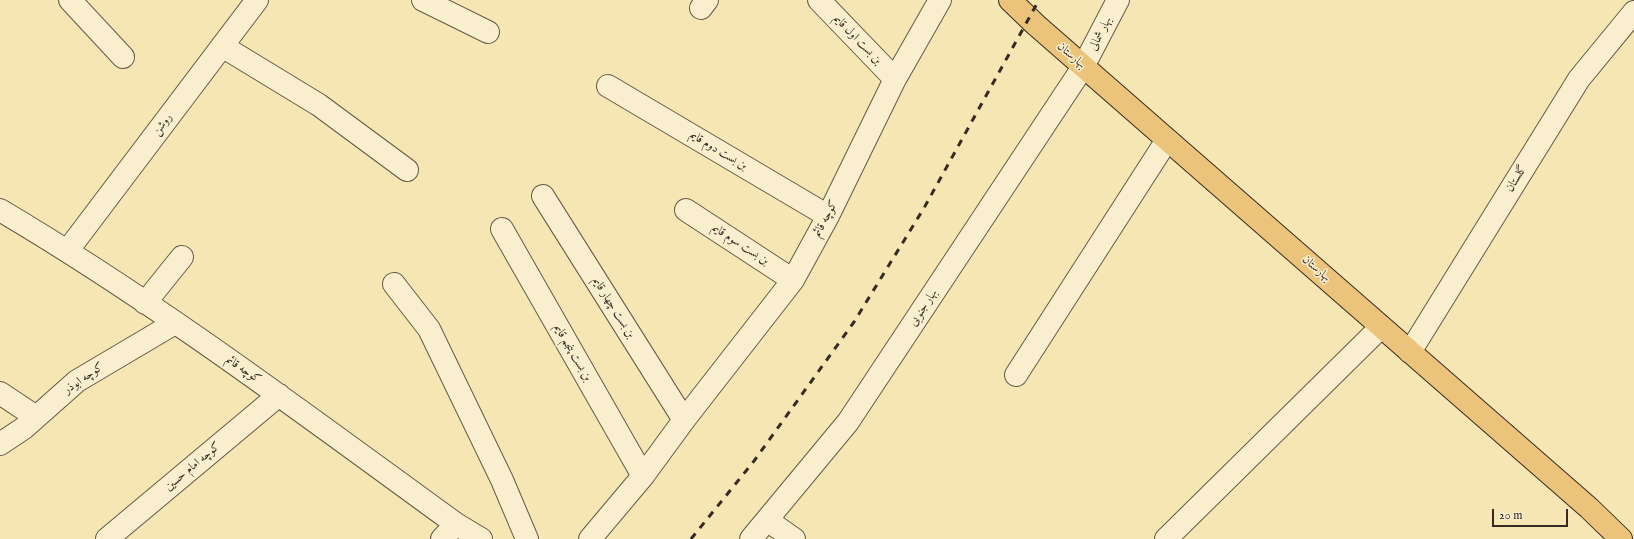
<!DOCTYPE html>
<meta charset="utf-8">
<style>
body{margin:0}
#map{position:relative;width:1634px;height:539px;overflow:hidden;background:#f6e6b3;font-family:"IM FELL English",serif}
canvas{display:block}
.scale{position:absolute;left:1492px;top:509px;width:76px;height:18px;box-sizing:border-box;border:2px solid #362a22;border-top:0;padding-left:5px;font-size:12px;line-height:14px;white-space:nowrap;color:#362a22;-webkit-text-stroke:3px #f9efce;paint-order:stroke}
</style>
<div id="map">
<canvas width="1634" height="539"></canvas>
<div class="scale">20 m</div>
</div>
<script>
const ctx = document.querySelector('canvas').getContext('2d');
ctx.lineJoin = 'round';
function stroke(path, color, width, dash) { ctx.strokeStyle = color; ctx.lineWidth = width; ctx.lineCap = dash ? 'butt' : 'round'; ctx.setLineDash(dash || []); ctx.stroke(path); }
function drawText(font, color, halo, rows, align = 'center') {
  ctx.font = font + ' "IM FELL English",Amiri,serif'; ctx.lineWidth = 3; ctx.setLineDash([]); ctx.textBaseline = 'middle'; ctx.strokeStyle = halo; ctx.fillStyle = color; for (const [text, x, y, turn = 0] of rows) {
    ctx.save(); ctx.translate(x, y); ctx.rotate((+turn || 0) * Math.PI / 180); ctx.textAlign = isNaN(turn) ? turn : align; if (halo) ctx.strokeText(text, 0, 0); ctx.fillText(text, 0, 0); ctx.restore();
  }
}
const minor = new Path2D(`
 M70,0L123,57
 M423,0L488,32
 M819,0L895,79
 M701,8L707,0
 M222,46L319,105L407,170
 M608,86L828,216
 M543,196L684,420
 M0,210C159,304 307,416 456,524L481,539
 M686,210L793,280
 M502,229L643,476
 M68,250L257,0
 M394,284L429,329L502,480L527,539
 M145,303L182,257
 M1410,352L1579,79L1634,12
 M1016,375L1167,140
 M0,393L36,417
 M0,444L24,428L77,381L175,323
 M767,520L794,539
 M107,539L279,395
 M442,539L456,524
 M590,539L643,476L684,420L793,280L828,216L895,79L940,0
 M751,539L848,422L1083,67L1118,0
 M1166,539L1381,327`);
const major = new Path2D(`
 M1010,0L1036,25L1589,508L1621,539`);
stroke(minor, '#665946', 24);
stroke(major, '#362a22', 24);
stroke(minor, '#f9efce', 22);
stroke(major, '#ebc37a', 22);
stroke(new Path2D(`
 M691,539L754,461L854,322L924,208L1039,0`), '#362a22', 3, [7, 7]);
drawText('12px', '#362a22', '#f9efce', [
 ["بهار شمالی",1101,34,-63],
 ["بن بست اول قایم",857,40,46],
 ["بهارستان",1071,56,41],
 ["روشن",163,125,-53],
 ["بن بست دوم قایم",718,151,31],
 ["گلستان",1517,179,-58],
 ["کوچه قائم",826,219,-62],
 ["بن بست سوم قایم",740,245,33],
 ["بهارستان",1316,269,41],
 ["بن بست چهار قایم",613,308,58],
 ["بهار جنوبی",924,308,-57],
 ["بن بست پنجم قایم",572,353,60],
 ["کوچه قائم",243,370,34],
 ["کوچه ابوذر",84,379,-35],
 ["کوچه امام حسین",193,467,-40]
]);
</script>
